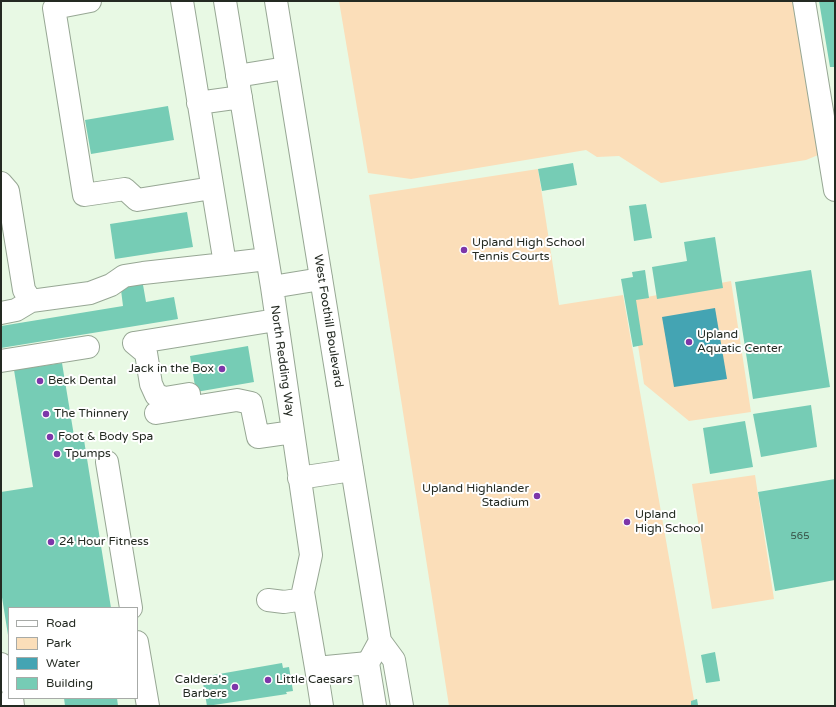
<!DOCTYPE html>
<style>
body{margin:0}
#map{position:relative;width:836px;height:707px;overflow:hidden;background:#e8f9e4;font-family:"Varela Round",sans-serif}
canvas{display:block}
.frame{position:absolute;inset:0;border:2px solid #242a22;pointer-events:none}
.legend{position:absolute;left:8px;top:607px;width:130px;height:92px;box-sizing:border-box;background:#fff;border:1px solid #a7aaa7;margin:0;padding:5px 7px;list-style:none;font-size:12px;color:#242a22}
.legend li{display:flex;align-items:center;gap:8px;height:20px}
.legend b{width:20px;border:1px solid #a7aaa7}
</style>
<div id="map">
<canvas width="836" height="707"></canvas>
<div class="frame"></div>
<ul class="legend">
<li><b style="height:5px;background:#fff"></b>Road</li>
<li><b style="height:11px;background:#fbdeb9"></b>Park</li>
<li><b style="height:11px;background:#44a4b3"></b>Water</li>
<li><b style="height:11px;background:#76ccb5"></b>Building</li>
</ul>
</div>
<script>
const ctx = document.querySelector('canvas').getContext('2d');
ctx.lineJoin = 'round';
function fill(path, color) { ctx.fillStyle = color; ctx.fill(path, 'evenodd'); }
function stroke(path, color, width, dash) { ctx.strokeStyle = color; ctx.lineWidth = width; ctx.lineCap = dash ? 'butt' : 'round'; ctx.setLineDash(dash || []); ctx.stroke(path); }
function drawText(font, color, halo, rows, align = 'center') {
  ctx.font = font + ' "Varela Round",sans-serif'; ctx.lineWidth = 4; ctx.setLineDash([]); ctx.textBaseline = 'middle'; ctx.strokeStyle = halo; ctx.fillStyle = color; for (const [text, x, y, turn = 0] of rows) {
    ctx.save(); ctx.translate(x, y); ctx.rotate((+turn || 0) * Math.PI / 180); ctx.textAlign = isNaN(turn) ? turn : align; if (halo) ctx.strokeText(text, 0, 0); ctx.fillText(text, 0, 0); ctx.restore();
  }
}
fill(new Path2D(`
 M339,1H798L823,153L806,160L661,183L619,156L597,157L586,150L411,179L368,173Z
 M538,169L559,305L623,295L695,706H449L369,195Z
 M731,281L751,412L689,421L644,384L631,300Z
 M755,475L774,599L712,609L692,484Z`), '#fbdeb9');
fill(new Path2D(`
 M715,308L727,379L674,387L662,317Z`), '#44a4b3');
fill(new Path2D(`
 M819,1H835V67H830Z
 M168,106L174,140L91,154L85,120Z
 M573,163L577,185L542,191L538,169Z
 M646,204L652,238L634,241L629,206Z
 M187,212L193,247L115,259L110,224Z
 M715,237L723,288L657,299L652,267L687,261L684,242Z
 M645,270L649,298L636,300L643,345L633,347L621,279L633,277L632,272Z
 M811,270L830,387L753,399L735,282Z
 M142,279L146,302L174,297L178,319L1,348V326L123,306L120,282Z
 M248,346L254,382L196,392L190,356Z
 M62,363L75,442L84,440L111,608H9L8,635L1,591V492L33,487L14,370Z
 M811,405L817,447L761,457L753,414Z
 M745,421L753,467L710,474L703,428Z
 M835,479V580L775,591L758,492Z
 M715,652L720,681L706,683L701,655Z
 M282,663L283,668L289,667L293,691L286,692L287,694L207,706L202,677Z
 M64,698H117L118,706H65Z
 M697,699L698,705L691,706V701Z`), '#76ccb5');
const minor = new Path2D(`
 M90,1L54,8L84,195L125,189L137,200L212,188
 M182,1L225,264L267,259
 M225,1L272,287L311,555L303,592L316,668L368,663
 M804,1L835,190
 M237,76L286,68
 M198,103L241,97
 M1,183L8,191L24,290L31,301L90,293L111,285L124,276L143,273L225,264
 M272,287L321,279
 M1,313L16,310L31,301
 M134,343L146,353L151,384L156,395L165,398L189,394
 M134,343L276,320
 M1,361L88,347
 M156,413L237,400L251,403L258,437L293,432
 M107,462L131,608
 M299,478L352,470
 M268,600L284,602L304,599
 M137,642L148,706
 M1,664L9,683
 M316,668L322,706
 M12,698L13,706`);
const major = new Path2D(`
 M276,1L380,641L394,660L402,706
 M375,706L368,663L380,641`);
stroke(minor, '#97a794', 24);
stroke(major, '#97a794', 24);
stroke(minor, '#fff', 22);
stroke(major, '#fff', 22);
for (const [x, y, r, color] of [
 [464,250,4,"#7d36a9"],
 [689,342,4,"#7d36a9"],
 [222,369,4,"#7d36a9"],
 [40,381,4,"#7d36a9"],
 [46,414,4,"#7d36a9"],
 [50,437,4,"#7d36a9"],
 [57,454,4,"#7d36a9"],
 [537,496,4,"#7d36a9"],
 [627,522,4,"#7d36a9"],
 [51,542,4,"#7d36a9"],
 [268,680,4,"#7d36a9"],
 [235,687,4,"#7d36a9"]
]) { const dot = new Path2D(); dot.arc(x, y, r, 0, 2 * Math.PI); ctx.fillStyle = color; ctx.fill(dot); stroke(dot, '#fff', 1.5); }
drawText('10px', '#385247', null, [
 ["565",800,536]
]);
drawText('12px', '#242a22', '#fff', [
 ["Upland High School",472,243],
 ["Tennis Courts",472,257],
 ["Upland",697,335],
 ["Aquatic Center",697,349],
 ["Jack in the Box",214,369,"right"],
 ["Beck Dental",48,381],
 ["The Thinnery",54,414],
 ["Foot & Body Spa",58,437],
 ["Tpumps",65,454],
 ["Upland Highlander",529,489,"right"],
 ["Stadium",529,503,"right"],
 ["Upland",635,515],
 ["High School",635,529],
 ["24 Hour Fitness",59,542],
 ["Caldera's",227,680,"right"],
 ["Barbers",227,694,"right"],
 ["Little Caesars",276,680]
], 'left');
drawText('12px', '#242a22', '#fff', [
 ["West Foothill Boulevard",328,321,81],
 ["North Redding Way",282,361,82]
]);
</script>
